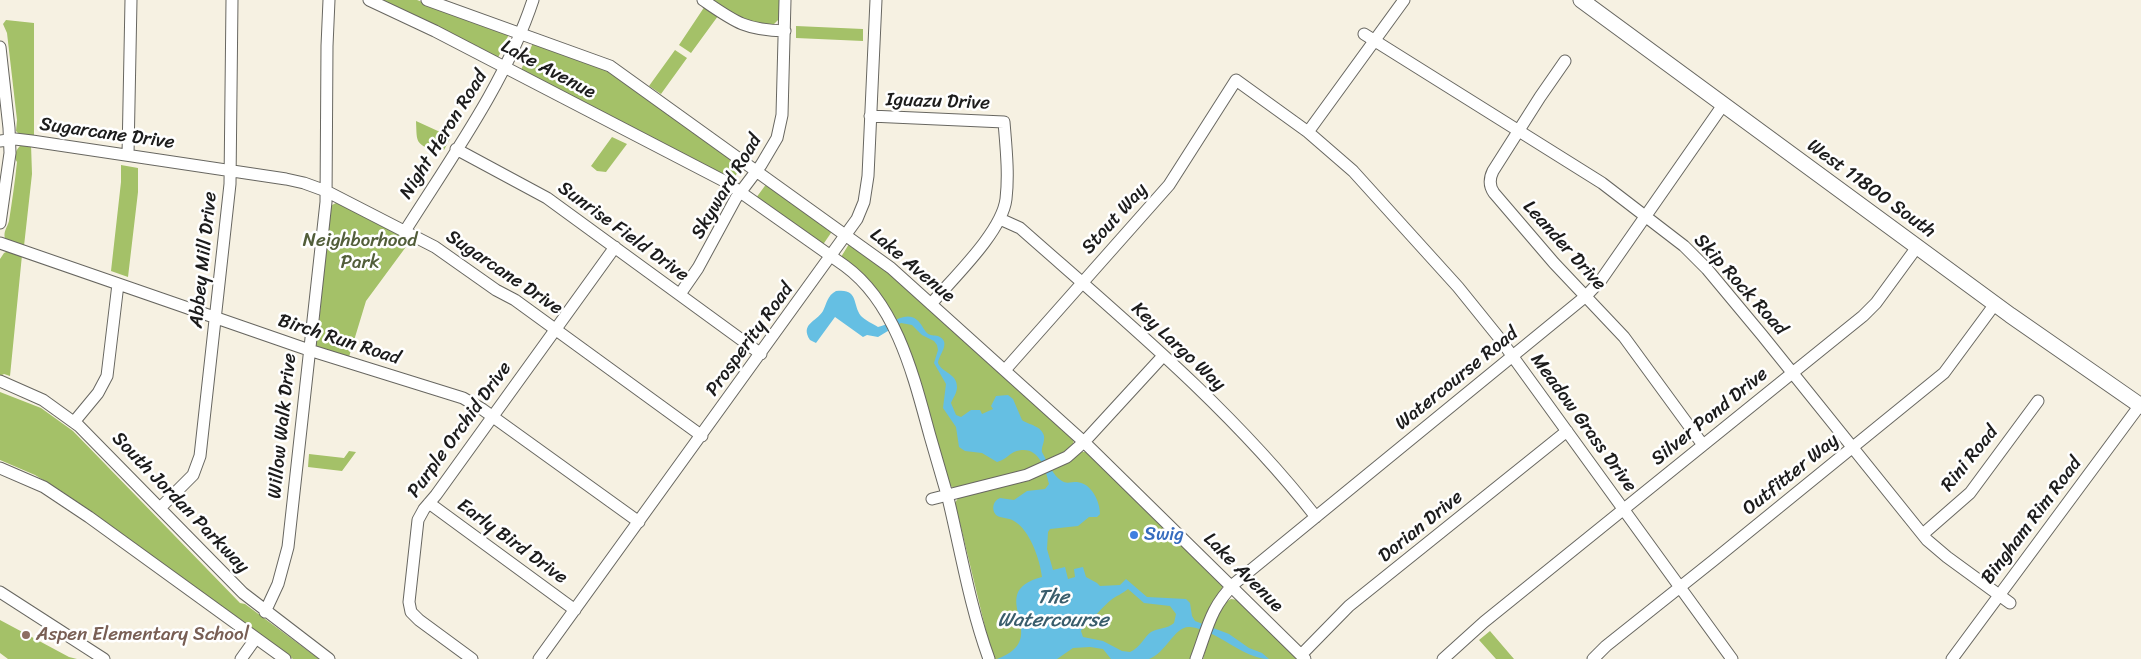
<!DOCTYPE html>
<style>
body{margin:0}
canvas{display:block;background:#f6f1e2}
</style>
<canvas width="2141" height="659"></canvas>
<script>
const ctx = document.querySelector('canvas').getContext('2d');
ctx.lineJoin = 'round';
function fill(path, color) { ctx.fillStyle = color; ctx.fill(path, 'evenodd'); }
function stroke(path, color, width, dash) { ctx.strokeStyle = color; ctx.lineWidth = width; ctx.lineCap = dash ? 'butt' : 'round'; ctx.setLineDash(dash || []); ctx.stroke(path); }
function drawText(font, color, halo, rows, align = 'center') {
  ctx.font = font + ' Sriracha,sans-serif'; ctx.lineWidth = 5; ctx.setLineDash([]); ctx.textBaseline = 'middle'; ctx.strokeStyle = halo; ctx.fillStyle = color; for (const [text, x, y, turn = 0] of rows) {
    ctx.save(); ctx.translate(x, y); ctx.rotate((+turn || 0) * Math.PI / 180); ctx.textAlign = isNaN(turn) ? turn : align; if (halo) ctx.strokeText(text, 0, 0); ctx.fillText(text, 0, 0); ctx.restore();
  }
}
fill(new Path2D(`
 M375,0H417L509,34L497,60Z
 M712,0H779V19L773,25C749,24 732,13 712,0Z
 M705,6L718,16L691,53L679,45Z
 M6,20L34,23V138L20,135L16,131L17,120L7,33L3,24Z
 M796,26L863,29V41L796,38Z
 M533,43L606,69L743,165L731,182L520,72Z
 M675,50L687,58L661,94L649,86Z
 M416,121L451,137L444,150L440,147L436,153C415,142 417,144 416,121Z
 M612,137L627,144L606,172L597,171L591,166Z
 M31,144L32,174L24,246L5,239C3,231 7,228 9,221C12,201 15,182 17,162C13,157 16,149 21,145Z
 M121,165L138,168V192L128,277L111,271L121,182Z
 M767,183L833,230L822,246L756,198Z
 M338,202L411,240L366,301L349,357L316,346L315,343L319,323L330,206Z
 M849,244L883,265L1074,439L1073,445L1069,450L1033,468L955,488L950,486L907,348L841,257Z
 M8,251L22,255L10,376L4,374L0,376V259L4,253Z
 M0,392L41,408L73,431L240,603L245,604L319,659H293L64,493L35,475L0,460Z
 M349,451L356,452L342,471L308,467L309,454L344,458Z
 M1082,452H1088L1222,585V590L1210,607L1192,659H982L992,656L958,515L955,511L954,504L959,497Z
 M1231,599L1238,600L1299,659H1203C1208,644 1216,605 1231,599Z
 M0,620L69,657L77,659H8L0,653Z
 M1490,631L1514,659H1496L1479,640Z`), '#a4c168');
fill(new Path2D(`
 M836,291C859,288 852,304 861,316C865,320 873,324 878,327C890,325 905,310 917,320C922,324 923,329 927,333C930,336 934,335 938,336C952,342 939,354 938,363C942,373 957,373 957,387C957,393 953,398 951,403L956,415L961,417L971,410H980L982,414L993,409L991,406L996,396L1008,395L1013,399L1022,420C1029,425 1042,426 1044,436C1045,442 1041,447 1042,452C1047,461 1053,476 1062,481C1066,484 1071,482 1077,482C1091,483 1100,501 1100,514L1097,517H1089L1078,526L1050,529L1048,532L1047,549L1053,570L1065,567L1068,579L1075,577L1074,569L1083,567L1086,577L1097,583L1100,586L1120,585L1126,579L1147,597L1186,599L1190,603L1192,616L1195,621L1229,634L1249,648L1262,653L1269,659C1243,659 1218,630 1190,627C1175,625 1166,653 1149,659C1141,659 1120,659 1111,659L1103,649L1090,647L1073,648L1057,659H997C1056,638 981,593 1042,577C1040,560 1030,530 1014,521C1008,517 1001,519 996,515C991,509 993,501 1000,498L1014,500L1027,491L1045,489L1049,484C1045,466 1037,443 1014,452C1008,455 1005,460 997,462L982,453L965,451L959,447L956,427L943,408L946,384L934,363L938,350L937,345L934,341L922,335L912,325L901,323L878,337L867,335L863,337L835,317L816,343L810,340C800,324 816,322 823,311C827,303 827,296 836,291ZM1128,589L1144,603L1170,606L1176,614L1174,623C1167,629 1158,628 1151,632C1144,637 1141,647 1130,652L1122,651L1103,641L1083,637L1081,631C1082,629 1107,603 1111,600C1116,596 1122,594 1128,589Z`), '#65bfe3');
const minor = new Path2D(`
 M369,0L435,31L726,182L845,266C897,304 914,378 930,436C936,456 942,477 948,498C961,552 970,607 989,659
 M427,0L610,66L891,268L1084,442L1305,659
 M703,0C735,22 745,30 785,31
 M1364,34L1602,183L1684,246L1707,269L1762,335L1927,540L1947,557L2010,603
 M0,47L9,128L10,153L0,223
 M1565,61L1540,97L1493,171C1489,179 1489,186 1494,193L1554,263L1624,337L1703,445
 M870,116L1004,122C1006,147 1009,174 1006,199C1002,232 953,278 931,304
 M1308,132L1404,0
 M0,141L15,139L32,141L286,179L304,183L326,191L435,247L496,290L515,300L702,436
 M456,149L547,198L761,354
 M128,155L131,0
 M1000,219L1020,228C1123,319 1231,408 1316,517
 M405,231C451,158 506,82 533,0
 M0,243L309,350L463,398L482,409L639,522
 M680,294L698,268L736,198L761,165L777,138L782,115L785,0
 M1005,370L1169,185L1236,80L1308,132L1353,171L1458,287L1500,339L1732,659
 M0,381L43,400L79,426L243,593L329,659
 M74,422L98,393L107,376L118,284
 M0,468L44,487L89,517L285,659
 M932,499L1027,475L1067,457L1084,442L1163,356
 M429,503L575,610
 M160,508L193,475L200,456L230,184L232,0
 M1923,534L1970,493L2038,401
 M0,592L104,659
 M265,612L278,584L288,547L326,202L327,46L329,0
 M1301,655L1349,606L1567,431
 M241,659L256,638
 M472,659L419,620L411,612L409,602L418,520L424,509L436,495L615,247
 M539,659L857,219L864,202L868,176L876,0
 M1196,659C1208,627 1210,608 1235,583L1586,296L1601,280L1723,105
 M1443,659L1484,622L1863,316L1876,303L1917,247
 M1593,659L1606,646L1714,560L1944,373L1995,304
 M1952,659L2140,405`);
const major = new Path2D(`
 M1581,0L2010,315L2141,406`);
stroke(minor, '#686761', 13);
stroke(major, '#686761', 17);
stroke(minor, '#fff', 11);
stroke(major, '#fff', 15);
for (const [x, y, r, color] of [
 [1134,535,5,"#3f7fe0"],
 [26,635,5,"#8d6e63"]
]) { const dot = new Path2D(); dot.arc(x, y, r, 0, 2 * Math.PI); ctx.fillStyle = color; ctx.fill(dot); stroke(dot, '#fff', 2); }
drawText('19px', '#1c1c1c', '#fff', [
 ["Lake Avenue",548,70,28],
 ["Iguazu Drive",938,102,2],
 ["Sugarcane Drive",107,134,8],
 ["Night Heron Road",444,135,-58],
 ["Skyward Road",727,187,-59],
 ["West 11800 South",1871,189,36],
 ["Stout Way",1115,219,-48],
 ["Sunrise Field Drive",623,232,36],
 ["Leander Drive",1564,246,48],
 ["Abbey Mill Drive",204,260,-84],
 ["Lake Avenue",912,266,40],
 ["Sugarcane Drive",504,273,34],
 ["Skip Rock Road",1740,285,48],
 ["Birch Run Road",339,340,18],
 ["Prosperity Road",750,340,-54],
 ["Key Largo Way",1178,347,43],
 ["Watercourse Road",1457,379,-39],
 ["Silver Pond Drive",1710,417,-39],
 ["Meadow Grass Drive",1583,423,54],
 ["Willow Walk Drive",283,426,-84],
 ["Purple Orchid Drive",460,430,-54],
 ["Rini Road",1970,459,-51],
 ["Outfitter Way",1791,475,-39],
 ["South Jordan Parkway",180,503,46],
 ["Bingham Rim Road",2032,521,-53],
 ["Dorian Drive",1421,527,-39],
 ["Early Bird Drive",512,542,36],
 ["Lake Avenue",1243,573,45]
]);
drawText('19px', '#525e3a', '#fff', [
 ["Neighborhood",360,241],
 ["Park",360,263]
]);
drawText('19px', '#366cbe', '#fff', [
 ["Swig",1144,535]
], 'left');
drawText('19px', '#785e54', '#fff', [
 ["Aspen Elementary School",36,635]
], 'left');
drawText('italic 20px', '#395d6c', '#fff', [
 ["The",1053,598],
 ["Watercourse",1053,621]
]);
</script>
